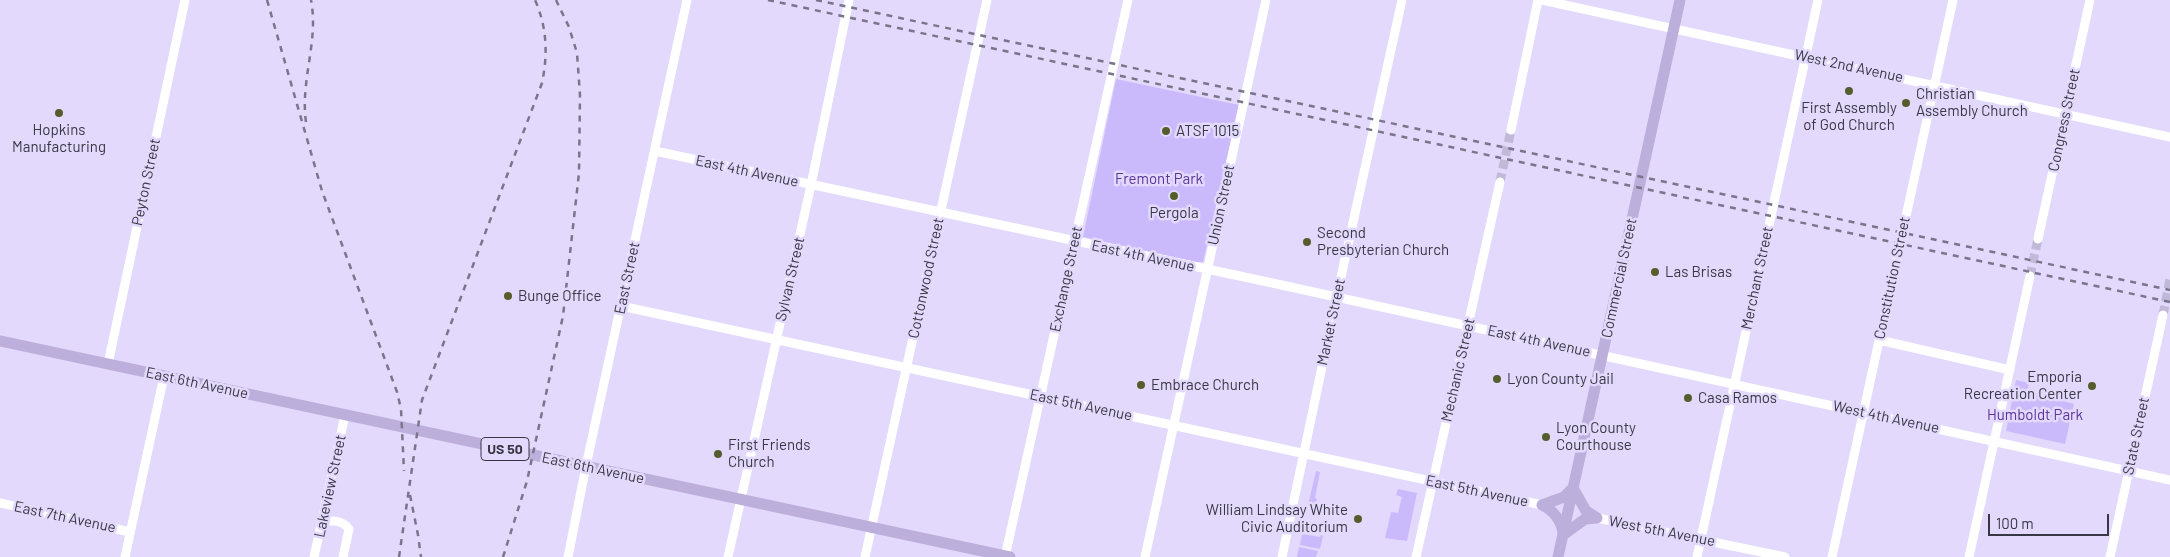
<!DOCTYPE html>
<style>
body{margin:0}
#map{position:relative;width:2170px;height:557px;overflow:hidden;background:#e2d9fc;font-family:Barlow,sans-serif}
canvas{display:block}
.scale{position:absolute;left:1988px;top:514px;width:121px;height:22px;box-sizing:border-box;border:2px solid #3a3744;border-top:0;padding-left:6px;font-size:15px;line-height:18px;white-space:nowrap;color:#3a3744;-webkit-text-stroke:4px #e2d9fc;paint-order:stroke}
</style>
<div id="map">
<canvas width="2170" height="557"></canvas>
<div class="scale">100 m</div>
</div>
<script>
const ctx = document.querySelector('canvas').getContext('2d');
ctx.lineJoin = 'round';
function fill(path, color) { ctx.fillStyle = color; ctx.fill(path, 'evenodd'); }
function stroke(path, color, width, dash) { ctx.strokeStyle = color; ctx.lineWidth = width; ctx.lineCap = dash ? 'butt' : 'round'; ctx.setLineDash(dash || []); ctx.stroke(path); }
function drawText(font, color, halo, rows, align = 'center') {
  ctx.font = font + ' Barlow,sans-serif'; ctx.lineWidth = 5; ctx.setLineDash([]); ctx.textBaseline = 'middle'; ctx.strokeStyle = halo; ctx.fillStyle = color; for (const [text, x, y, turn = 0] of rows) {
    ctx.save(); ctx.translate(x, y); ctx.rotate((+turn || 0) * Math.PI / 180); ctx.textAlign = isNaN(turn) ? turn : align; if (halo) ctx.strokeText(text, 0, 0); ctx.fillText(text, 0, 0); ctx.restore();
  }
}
fill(new Path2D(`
 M1116,79L1239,105L1203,262H1197L1083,237Z
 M2016,380L2029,383L2027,391L2074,404L2065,444L2006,431Z
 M1316,471L1320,472L1315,498L1317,499L1315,507L1308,505Z
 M1398,489L1417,493L1407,541L1385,538L1391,512L1398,513L1402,497L1396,495Z
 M1302,534L1320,537L1321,535L1323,536L1320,549L1300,545Z
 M1299,547L1318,551L1316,557H1297Z`), '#cbbafb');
stroke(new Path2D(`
 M1500,182L1511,130
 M2030,276L2038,239
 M2163,315L2170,279`), '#c0b9d7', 9, [9, 4.5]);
stroke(new Path2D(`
 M1542,0L2170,137
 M1511,130L1538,0
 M655,151L1277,284L2170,480
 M2038,239L2090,0
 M621,306L1542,505
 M1879,340L2010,370
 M108,364L185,0
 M0,503L130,532
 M1597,518L1785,557
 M322,522C333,520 342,520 349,529L343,557
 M125,557L164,376
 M314,557L345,415
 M568,557L586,466L687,0
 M728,557L811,185L849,0
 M865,557L987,0
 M1005,557L1128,0
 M1145,557L1266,0
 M1282,557L1339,286L1402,0
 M1416,557L1500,182
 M1697,557L1818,0
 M1832,557L1953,0
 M1969,557L2030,276
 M2110,557L2163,315`), '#fff', 9);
stroke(new Path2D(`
 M0,341L1010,557
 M1542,505L1564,497L1573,488L1586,511L1597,518
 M1542,505C1553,510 1562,521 1563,534
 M1563,535L1585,519L1597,518
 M1558,557L1680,0`), '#bcafdb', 11);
stroke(new Path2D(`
 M267,0L322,191L397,392L401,409L404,471
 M768,0L2170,302
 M816,0L2170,290
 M306,122C300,81 319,41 311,0
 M410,495L418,535L421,557
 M399,557L422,400L542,83C548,54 547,27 535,0
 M503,557L527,481L563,316L579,173L580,95L577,53L569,27L556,0`), '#7a758a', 2.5, [6, 6]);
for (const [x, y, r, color] of [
 [1849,91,5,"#555d2c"],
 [1906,103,5,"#555d2c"],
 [59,113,5,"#555d2c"],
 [1166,131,5,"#555d2c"],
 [1174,196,5,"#555d2c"],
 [1307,242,5,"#555d2c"],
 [1655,272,5,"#555d2c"],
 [508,296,5,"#555d2c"],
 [1497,379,5,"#555d2c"],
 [1141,385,5,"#555d2c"],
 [2092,386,5,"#555d2c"],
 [1688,398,5,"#555d2c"],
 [1546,437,5,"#555d2c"],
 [718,454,5,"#555d2c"],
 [1358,519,5,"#555d2c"]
]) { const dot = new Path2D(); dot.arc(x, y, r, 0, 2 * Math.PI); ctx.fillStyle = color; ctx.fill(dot); stroke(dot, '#e2d9fc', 2); }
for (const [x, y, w] of [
 [505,449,48]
]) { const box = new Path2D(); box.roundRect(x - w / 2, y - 11.5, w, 23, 4); ctx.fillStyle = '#e2d9fc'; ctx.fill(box); stroke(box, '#3a3744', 1); }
drawText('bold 14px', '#3a3744', null, [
 ["US 50",505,449]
]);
drawText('15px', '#3a3744', '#e2d9fc', [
 ["West 2nd Avenue",1849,66,12],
 ["Congress Street",2064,120,-78],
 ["East 4th Avenue",747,171,12],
 ["Peyton Street",146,182,-78],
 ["Union Street",1221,205,-78],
 ["East 4th Avenue",1143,256,12],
 ["East Street",627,278,-78],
 ["Cottonwood Street",926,278,-78],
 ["Commercial Street",1619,278,-78],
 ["Merchant Street",1757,278,-78],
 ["Constitution Street",1892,278,-78],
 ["Sylvan Street",790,279,-77],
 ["Exchange Street",1066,279,-78],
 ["Market Street",1331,322,-78],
 ["East 4th Avenue",1539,341,12],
 ["Mechanic Street",1458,370,-77],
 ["East 6th Avenue",197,383,12],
 ["East 5th Avenue",1081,405,12],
 ["West 4th Avenue",1886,417,12],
 ["State Street",2136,436,-78],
 ["East 6th Avenue",593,468,12],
 ["Lakeview Street",330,486,-78],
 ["East 5th Avenue",1477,491,12],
 ["East 7th Avenue",65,517,12],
 ["West 5th Avenue",1662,531,11]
]);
drawText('15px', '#3a3744', '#e2d9fc', [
 ["Christian",1916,94],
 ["Assembly Church",1916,111],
 ["First Assembly",1849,108,"center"],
 ["of God Church",1849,125,"center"],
 ["Hopkins",59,130,"center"],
 ["Manufacturing",59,147,"center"],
 ["ATSF 1015",1176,131],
 ["Pergola",1174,213,"center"],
 ["Second",1317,233],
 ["Presbyterian Church",1317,250],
 ["Las Brisas",1665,272],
 ["Bunge Office",518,296],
 ["Emporia",2082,377,"right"],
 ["Recreation Center",2082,394,"right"],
 ["Lyon County Jail",1507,379],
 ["Embrace Church",1151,385],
 ["Casa Ramos",1698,398],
 ["Lyon County",1556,428],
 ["Courthouse",1556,445],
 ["First Friends",728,445],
 ["Church",728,462],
 ["William Lindsay White",1348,510,"right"],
 ["Civic Auditorium",1348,527,"right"]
], 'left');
drawText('15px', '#5c349b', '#e2d9fc', [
 ["Fremont Park",1159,179],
 ["Humboldt Park",2035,415]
]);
</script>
